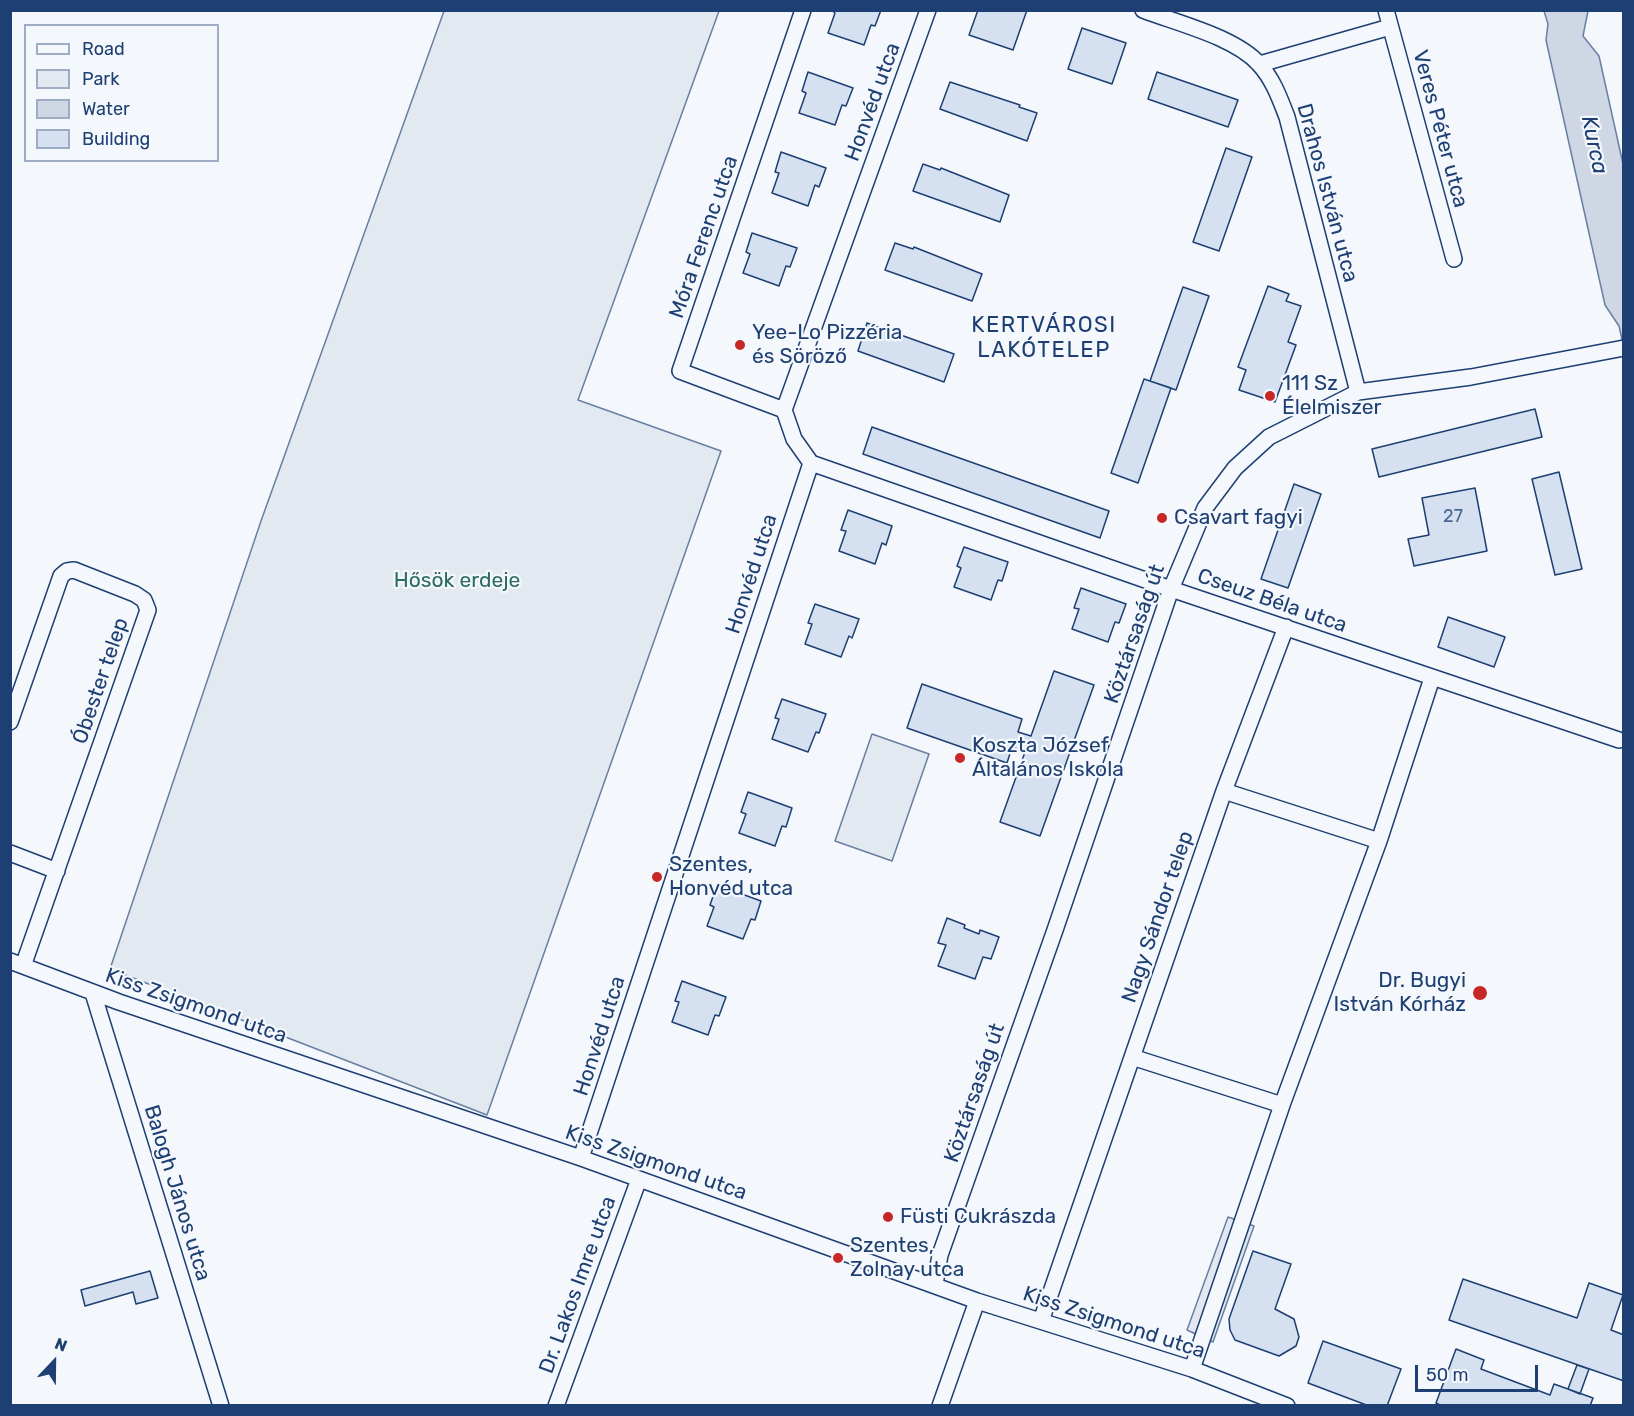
<!DOCTYPE html>
<meta charset="utf-8">
<style>
body{margin:0}
#map{position:relative;width:1634px;height:1416px;overflow:hidden;background:#f4f7fb;font-family:Rubik,sans-serif}
canvas{display:block}
.frame{position:absolute;inset:0;border:12px solid #1d3f73;pointer-events:none}
.legend{position:absolute;left:24px;top:24px;width:195px;height:138px;box-sizing:border-box;background:#f4f7fb;border:2px solid #9eadc5;margin:0;padding:8px 10px;list-style:none;font-size:18px;color:#1d3f73}
.legend li{display:flex;align-items:center;gap:12px;height:30px}
.legend b{width:30px;border:2px solid #9eadc5}
.north{position:absolute;left:24px;top:1332px;width:60px;height:60px;-webkit-text-stroke:4px #f4f7fb;paint-order:stroke;rotate:22deg;font-size:16px;font-weight:700;line-height:24px;text-align:center;color:#1d3f73}
.north::after{content:'';display:block;margin:auto;width:21px;height:27px;background:#1d3f73;clip-path:polygon(50% 0,100% 100%,50% 72%,0 100%)}
.scale{position:absolute;left:1415px;top:1365px;width:123px;height:27px;box-sizing:border-box;border:3px solid #1d3f73;border-top:0;padding-left:8px;font-size:18px;line-height:21px;white-space:nowrap;color:#1d3f73;-webkit-text-stroke:4px #f4f7fb;paint-order:stroke}
</style>
<div id="map">
<canvas width="1634" height="1416"></canvas>
<div class="frame"></div>
<ul class="legend">
<li><b style="height:8px;background:#f4f7fb"></b>Road</li>
<li><b style="height:16px;background:#e3e9f0"></b>Park</li>
<li><b style="height:16px;background:#cfd7e4"></b>Water</li>
<li><b style="height:16px;background:#d5e0f0"></b>Building</li>
</ul>
<div class="north">N</div>
<div class="scale">50 m</div>
</div>
<script>
const ctx = document.querySelector('canvas').getContext('2d');
ctx.lineJoin = 'round';
function fill(path, color) { ctx.fillStyle = color; ctx.fill(path, 'evenodd'); }
function stroke(path, color, width, dash) { ctx.strokeStyle = color; ctx.lineWidth = width; ctx.lineCap = dash ? 'butt' : 'round'; ctx.setLineDash(dash || []); ctx.stroke(path); }
function drawText(font, color, halo, rows, align = 'center') {
  ctx.font = font + ' Rubik,sans-serif'; ctx.lineWidth = 4.5; ctx.setLineDash([]); ctx.textBaseline = 'middle'; ctx.strokeStyle = halo; ctx.fillStyle = color; for (const [text, x, y, turn = 0] of rows) {
    ctx.save(); ctx.translate(x, y); ctx.rotate((+turn || 0) * Math.PI / 180); ctx.textAlign = isNaN(turn) ? turn : align; if (halo) ctx.strokeText(text, 0, 0); ctx.fillText(text, 0, 0); ctx.restore();
  }
}
const green = new Path2D(`
 M444,11H719L578,400L721,451L487,1115L110,969L261,521Z
 M872,734L929,754L892,861L835,841Z`);
fill(green, '#e3e9f0');
stroke(green, '#687fa3', 1.5);
const parking = new Path2D(`
 M1228,1217L1254,1226L1213,1342L1187,1330Z`);
fill(parking, '#e3e8f0');
stroke(parking, '#687fa3', 1.5);
const water = new Path2D(`
 M1544,11H1588L1583,36L1599,56L1623,164V344L1619,326L1605,305L1546,40L1548,24Z`);
fill(water, '#cfd7e4');
stroke(water, '#687fa3', 1.5);
const building = new Path2D(`
 M831,10H881L875,26L871,25L864,45L828,33L835,13Z
 M978,10H1027L1013,50L969,35Z
 M1082,28L1126,43L1112,84L1068,69Z
 M808,72L853,88L846,106L842,105L835,125L799,113L806,93L802,91Z
 M1157,72L1238,100L1228,127L1148,99Z
 M950,82L1020,105L1019,107L1037,113L1027,141L940,109Z
 M1226,148L1252,157L1219,251L1193,242Z
 M781,152L826,168L819,187L815,185L808,206L772,193L779,173L775,172Z
 M923,164L940,170L941,168L1009,195L1000,222L913,191Z
 M752,233L797,248L790,267L786,266L779,286L743,273L750,254L746,252Z
 M895,243L913,249L914,247L982,274L972,301L885,270Z
 M1268,286L1289,294L1286,301L1301,306L1288,342L1296,345L1275,402L1239,390L1246,370L1238,367Z
 M1183,287L1209,296L1176,390L1150,381Z
 M867,323L954,354L944,382L858,351Z
 M1144,379L1171,388L1138,483L1111,473Z
 M1535,409L1542,437L1379,477L1372,449Z
 M872,427L1109,511L1100,538L863,454Z
 M1559,472L1582,569L1555,575L1532,479Z
 M1294,484L1321,494L1288,588L1261,579Z
 M1475,488L1487,551L1414,566L1408,539L1429,535L1422,498Z
 M848,510L892,526L886,545L882,543L875,564L839,551L846,531L841,530Z
 M964,547L1008,562L1002,581L998,580L991,600L954,587L961,568L957,566Z
 M1081,588L1126,604L1119,623L1115,622L1108,642L1072,629L1079,609L1074,608Z
 M815,604L859,619L852,638L849,636L841,657L805,644L812,624L808,623Z
 M1448,617L1505,637L1494,667L1438,647Z
 M1054,671L1094,685L1040,836L1000,822L1025,752L1012,747L1007,763L907,728L922,684L1022,719L1018,732L1031,736Z
 M782,699L826,714L819,733L816,732L808,752L772,739L779,719L775,718Z
 M748,792L792,808L786,827L782,826L775,846L739,833L746,814L741,812Z
 M717,885L761,901L755,920L751,919L743,939L707,926L714,907L710,905Z
 M947,918L965,925L964,928L979,934L980,930L999,937L991,959L983,957L975,979L938,966L946,945L938,943Z
 M682,981L726,997L719,1016L715,1015L708,1035L672,1022L679,1002L675,1001Z
 M1253,1251L1291,1264L1275,1309L1294,1319L1299,1337L1296,1346L1279,1356L1235,1340L1230,1330L1229,1319Z
 M150,1271L158,1298L136,1304L133,1292L85,1306L81,1290Z
 M1463,1279L1577,1318L1589,1283L1623,1295L1611,1330L1624,1335V1381L1449,1320Z
 M1323,1341L1401,1369L1387,1406H1369L1308,1383Z
 M1456,1349L1484,1360L1481,1369L1550,1395L1554,1384L1593,1398L1590,1406H1442L1436,1403Z
 M1577,1365L1589,1369L1580,1394L1568,1389Z`);
fill(building, '#d5e0f0');
stroke(building, '#1d3f73', 1.5);
const street = new Path2D(`
 M1143,10C1177,23 1235,37 1259,64C1273,79 1280,99 1287,117L1358,392
 M1386,10L1454,259
 M1260,64L1390,27
 M784,410L680,371L803,10
 M811,463L1171,589L1619,740
 M10,722L61,576L67,571L74,570L135,594L144,600L148,610L23,966
 M1224,791L1379,841
 M10,853L57,871
 M10,961L119,1002L581,1158L977,1301L1192,1369L1287,1406
 M93,993L221,1406
 M1132,1057L1282,1105
 M581,1158L811,463L794,439L784,410L928,10
 M935,1284L940,1255L1055,930L1171,589L1205,508L1235,468L1269,437L1358,392L1471,377L1624,348
 M1041,1321L1224,791L1286,627
 M1192,1369L1282,1105L1379,841L1432,678
 M556,1406L639,1179
 M940,1406L977,1301`);
stroke(street, '#1d3f73', 18);
stroke(street, '#f4f7fb', 15);
for (const [x, y, r, color] of [
 [740,345,6,"#c62828"],
 [1270,396,6,"#c62828"],
 [1162,518,6,"#c62828"],
 [960,758,6,"#c62828"],
 [657,877,6,"#c62828"],
 [1480,993,8,"#c62828"],
 [888,1217,6,"#c62828"],
 [838,1258,6,"#c62828"]
]) { const dot = new Path2D(); dot.arc(x, y, r, 0, 2 * Math.PI); ctx.fillStyle = color; ctx.fill(dot); stroke(dot, '#f4f7fb', 2); }
drawText('18px', '#4b6792', null, [
 ["27",1453,517]
]);
drawText('21px', '#1d3f73', '#f4f7fb', [
 ["Honvéd utca",873,102,-70],
 ["Veres Péter utca",1440,129,75],
 ["Drahos István utca",1327,193,75],
 ["Móra Ferenc utca",704,237,-71],
 ["Honvéd utca",752,574,-72],
 ["Cseuz Béla utca",1272,601,19],
 ["Köztársaság út",1135,634,-71],
 ["Óbester telep",101,681,-71],
 ["Nagy Sándor telep",1158,917,-71],
 ["Kiss Zsigmond utca",196,1006,19],
 ["Honvéd utca",600,1036,-72],
 ["Köztársaság út",975,1093,-71],
 ["Kiss Zsigmond utca",656,1163,19],
 ["Balogh János utca",177,1193,73],
 ["Dr. Lakos Imre utca",578,1285,-70],
 ["Kiss Zsigmond utca",1114,1323,18]
]);
drawText('21px', '#1d3f73', '#f4f7fb', [
 ["Yee-Lo Pizzéria",752,333],
 ["és Söröző",752,357],
 ["111 Sz",1282,384],
 ["Élelmiszer",1282,408],
 ["Csavart fagyi",1174,518],
 ["Koszta József",972,746],
 ["Általános Iskola",972,770],
 ["Szentes,",669,865],
 ["Honvéd utca",669,889],
 ["Dr. Bugyi",1466,981,"right"],
 ["István Kórház",1466,1005,"right"],
 ["Füsti Cukrászda",900,1217],
 ["Szentes,",850,1246],
 ["Zolnay utca",850,1270]
], 'left');
drawText('21px', '#2c6c60', '#f4f7fb', [
 ["Hősök erdeje",457,581]
]);
drawText('italic 22px', '#1d3f73', '#f4f7fb', [
 ["Kurca",1594,145,78]
]);
ctx.letterSpacing = '1.5px';
drawText('22px', '#1d3f73', '#f4f7fb', [
 ["KERTVÁROSI",1044,326],
 ["LAKÓTELEP",1044,351]
]);
ctx.letterSpacing = '0px';
</script>
